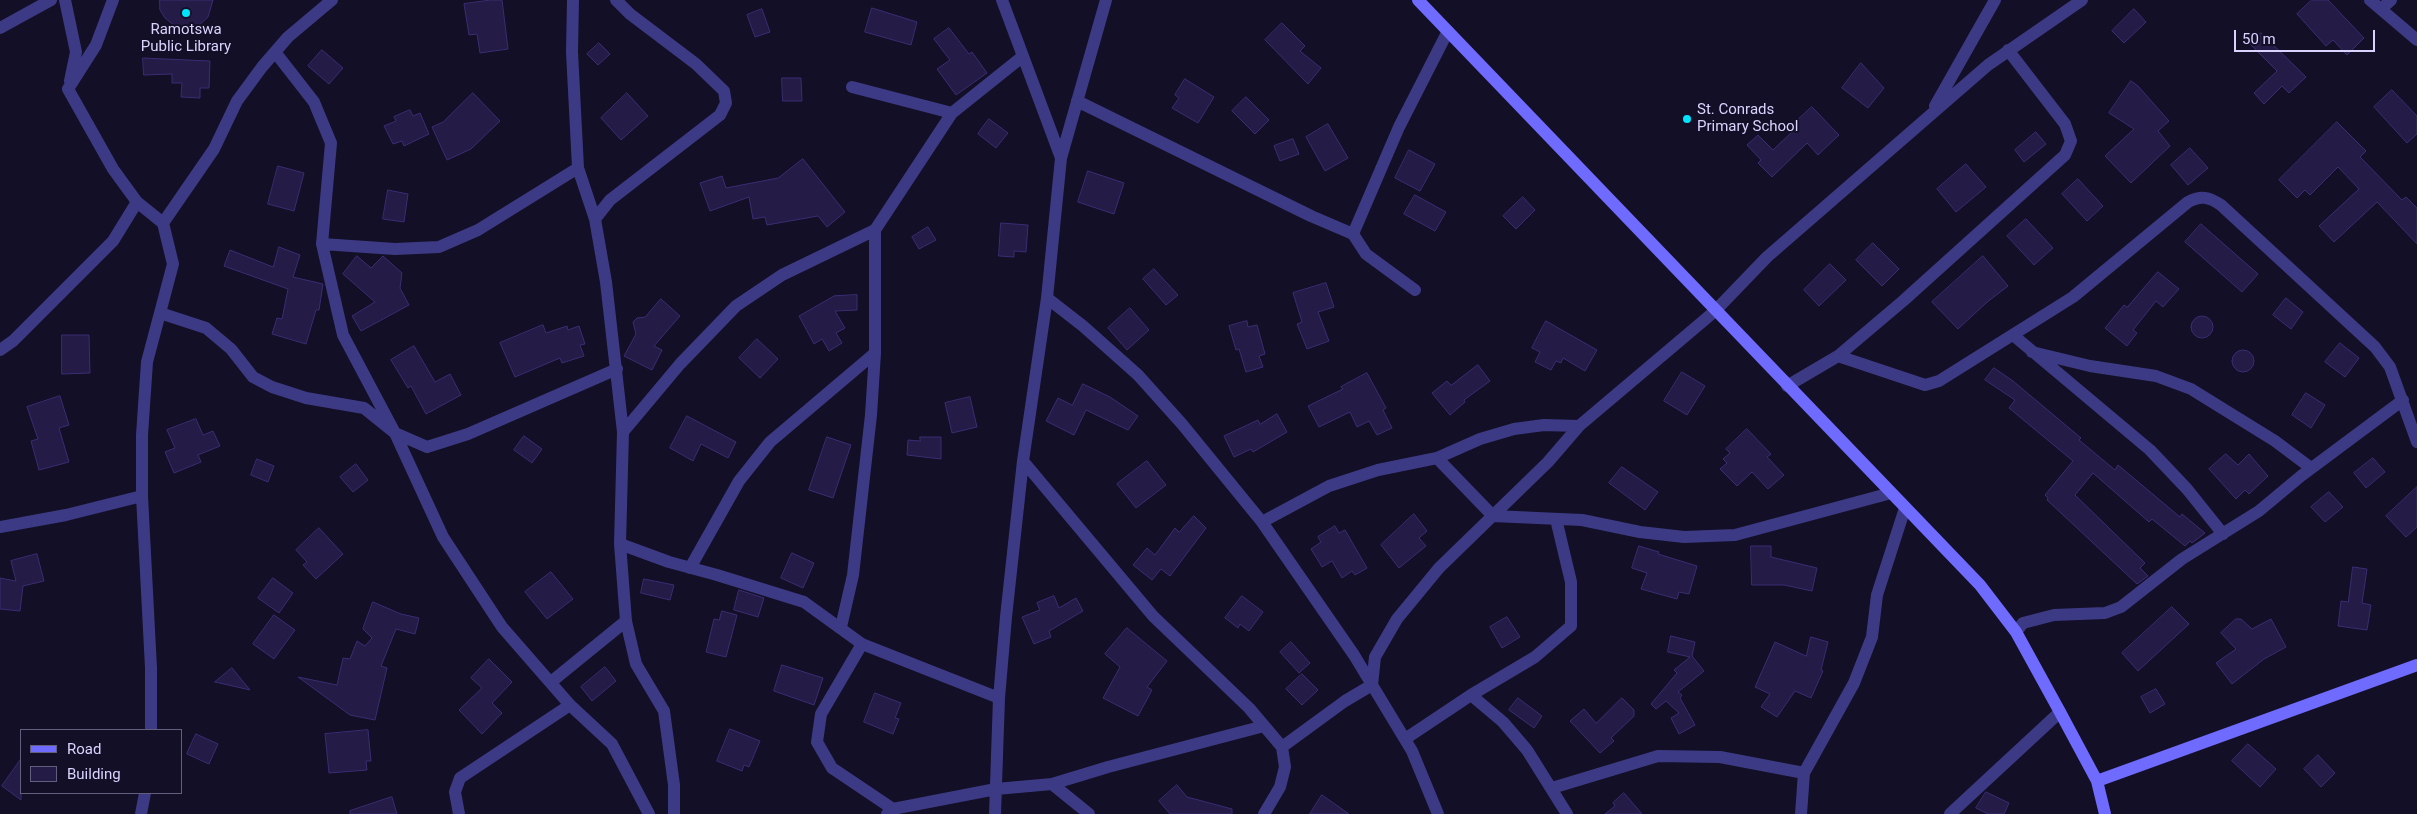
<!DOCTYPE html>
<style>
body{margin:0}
#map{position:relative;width:2417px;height:814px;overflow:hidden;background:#130f26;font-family:Roboto,sans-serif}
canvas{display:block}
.legend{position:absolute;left:20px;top:729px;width:162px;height:65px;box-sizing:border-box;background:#130f26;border:1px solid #625e7d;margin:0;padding:6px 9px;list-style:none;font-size:15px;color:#d9d4ff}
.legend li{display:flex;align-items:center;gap:10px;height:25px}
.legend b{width:25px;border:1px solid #625e7d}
.scale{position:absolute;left:2234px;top:30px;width:141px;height:22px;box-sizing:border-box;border:2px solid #d9d4ff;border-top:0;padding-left:6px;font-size:15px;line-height:18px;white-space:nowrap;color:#d9d4ff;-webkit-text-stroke:4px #130f26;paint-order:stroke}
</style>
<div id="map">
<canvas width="2417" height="814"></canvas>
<ul class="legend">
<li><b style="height:6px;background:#6f6bff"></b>Road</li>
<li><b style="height:14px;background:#241b47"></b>Building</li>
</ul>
<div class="scale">50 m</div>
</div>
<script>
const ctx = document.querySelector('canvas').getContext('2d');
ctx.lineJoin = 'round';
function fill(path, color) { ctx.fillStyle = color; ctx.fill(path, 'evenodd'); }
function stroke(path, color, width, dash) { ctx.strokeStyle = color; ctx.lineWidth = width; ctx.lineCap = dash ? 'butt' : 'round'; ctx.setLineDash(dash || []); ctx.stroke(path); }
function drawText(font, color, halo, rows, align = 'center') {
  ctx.font = font + ' Roboto,sans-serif'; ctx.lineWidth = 4; ctx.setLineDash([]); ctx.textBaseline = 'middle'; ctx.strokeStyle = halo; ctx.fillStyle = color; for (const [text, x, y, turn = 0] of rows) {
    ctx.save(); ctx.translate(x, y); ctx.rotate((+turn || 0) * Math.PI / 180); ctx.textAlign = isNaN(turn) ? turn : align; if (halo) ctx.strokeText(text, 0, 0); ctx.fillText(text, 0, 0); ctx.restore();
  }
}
const building = new Path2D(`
 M160,0H213L208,17L196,28L185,29L175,26L165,18L160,10Z
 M491,0H502L508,49L480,53L477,34L469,35L464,4Z
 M2312,0H2328L2364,38L2347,55L2333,40L2326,46L2297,14Z
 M872,8L917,22L911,45L865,32Z
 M762,9L770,32L755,37L747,15Z
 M2134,9L2146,22L2124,43L2112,31Z
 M1282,23L1305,46L1300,51L1321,68L1308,84L1265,40Z
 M949,28L969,54L972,52L987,73L956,95L937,69L950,60L934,39Z
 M2261,33L2306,77L2289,93L2282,86L2264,104L2254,93L2277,71L2250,44Z
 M599,43L610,54L598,65L587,54Z
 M322,50L343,68L329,84L308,66Z
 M143,58L210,61L209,88H200V98L181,97L182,83H172V74L144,75Z
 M1861,63L1884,88L1868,108L1842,88Z
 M782,78H801L802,101H783Z
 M1185,79L1214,97L1198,123L1172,108L1179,98L1175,95Z
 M2131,81L2138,86L2169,121L2158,131L2170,146L2131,183L2105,156L2134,129L2109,113Z
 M2392,90L2417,116V134L2407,143L2374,107Z
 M473,93L500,121L471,149L447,160L432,127L443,122Z
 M627,93L648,116L621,140L601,118Z
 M1246,97L1269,120L1255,134L1232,111Z
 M1812,107L1839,135L1818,155L1807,143L1772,177L1758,163L1761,160L1747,145L1758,135L1773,150L1794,130L1791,126Z
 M410,110L413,116L420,113L429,134L404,146L402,141L393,144L384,126L396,121L394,117Z
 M989,119L1008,133L996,148L978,134Z
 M2337,122L2366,151L2360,157L2402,200L2406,197L2417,208V244L2377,202L2334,242L2319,226L2359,189L2338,167L2310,195L2305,190L2297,198L2279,180Z
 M1328,124L1348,158L1325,171L1306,137Z
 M2036,132L2046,144L2024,162L2015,150Z
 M1293,139L1299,154L1280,161L1274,146Z
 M2190,148L2208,168L2188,185L2171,165Z
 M1409,150L1435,164L1420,191L1395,178Z
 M803,159L845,212L827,227L818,216L767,225L765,217L753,219L749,197L710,211L700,183L722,176L726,188L778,178Z
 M1966,164L1986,187L1956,212L1937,189Z
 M278,166L304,173L294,211L268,204Z
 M1088,171L1124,183L1114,214L1078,202Z
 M2078,179L2103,206L2087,221L2062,194Z
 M388,190L408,194L404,222L383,219Z
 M1415,195L1446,212L1435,231L1404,214Z
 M1523,197L1535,210L1516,229L1503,216Z
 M2026,219L2053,248L2034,265L2007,236Z
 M1001,223L1028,225L1026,252L1014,251V257L999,256Z
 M2201,224L2258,274L2242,292L2185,242Z
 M928,227L936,240L919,249L912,237Z
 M1873,243L1899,269L1882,286L1856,260Z
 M279,247L300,255L293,277L323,284L319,310H316L306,344L272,334L277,318L282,319L288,289L224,266L230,250L273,267Z
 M357,256L371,268L383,256L402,273L400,288L409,305L361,331L352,316L375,302L343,274Z
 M1983,256L2008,286L1986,303L1958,329L1932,302Z
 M1830,264L1846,280L1819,306L1804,290Z
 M1154,269L1178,295L1166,305L1143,279Z
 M2158,272L2179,289L2163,307L2156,301L2133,330L2137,333L2127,346L2105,328L2124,305L2127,307Z
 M1326,283L1334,307L1318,312L1329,341L1307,349L1297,324L1302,322L1293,293Z
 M857,295V310L835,311L845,328L836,333L842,343L829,351L822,339L814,344L799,316L834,296Z
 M2286,298L2303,312L2291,329L2273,315Z
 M661,299L680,316L654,346L662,350L652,370L624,356L636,334L633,322L637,318L645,317Z
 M1130,308L1149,330L1127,350L1108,328Z
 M2191 327a11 11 0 1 1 22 0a11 11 0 1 1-22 0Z
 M1247,321L1248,327L1257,325L1265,354L1259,356L1263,367L1246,372L1239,349L1236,350L1229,326Z
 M1546,321L1597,350L1585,371L1563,358L1561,363L1556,361L1551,370L1535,362L1540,352L1532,348Z
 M543,325L546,333L567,326L568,330L579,326L585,344L580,345L584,356L562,363L560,358L515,377L500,343Z
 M62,335H89L90,373L62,374Z
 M757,339L778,359L760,378L739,358Z
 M2340,343L2359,358L2345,377L2325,362Z
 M414,346L435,382L450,374L461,395L426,414L411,386L408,388L391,360Z
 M2232 361a11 11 0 1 1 22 0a11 11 0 1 1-22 0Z
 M1478,365L1490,381L1464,400L1465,402L1450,415L1432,393L1447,381L1451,385Z
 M1994,368L2013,381L2081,438L2079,440L2115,470L2118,465L2180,517L2182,514L2205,533L2192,543L2190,541L2185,546L2152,519L2149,522L2093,473L2075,495L2145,563L2140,568L2148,576L2137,584L2047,500L2048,498L2045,495L2073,461L2009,408L2015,400L1985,380Z
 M1682,372L1705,386L1687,415L1664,401Z
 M1367,373L1386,408L1383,410L1392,428L1377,435L1369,421L1357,427L1350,412L1319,427L1308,406L1343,389L1341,387Z
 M1083,384L1110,397L1138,416L1128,430L1086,410L1074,435L1046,421L1058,398L1072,405Z
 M2306,393L2325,405L2311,428L2292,415Z
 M60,396L69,425L59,428L69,462L39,470L31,441L38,439L27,407Z
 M970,397L977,427L952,433L945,403Z
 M1277,414L1287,432L1253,452L1251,449L1234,457L1224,436L1258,420L1260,424Z
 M687,416L736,442L728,458L701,444L693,461L670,448Z
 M196,419L203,435L213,431L220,446L198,455L201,462L174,473L165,452L175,448L167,430Z
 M1747,429L1771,454L1767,457L1784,475L1768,489L1752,472L1737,486L1720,469L1727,463L1723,459L1730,453L1726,449Z
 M524,436L542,449L532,463L514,450Z
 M827,437L851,445L833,498L809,490Z
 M920,437H941V459L907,455L908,440L920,441Z
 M2226,454L2238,465L2249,454L2268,476L2249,494L2245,490L2236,499L2209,469Z
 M2373,458L2385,472L2366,488L2354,473Z
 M257,459L274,466L268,482L251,475Z
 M1147,461L1166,485L1136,508L1117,484Z
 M356,464L368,480L353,492L340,477Z
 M1622,467L1658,492L1645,510L1609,483Z
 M2417,487V527L2406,537L2386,516Z
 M2329,492L2343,507L2325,522L2311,507Z
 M1414,514L1427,531L1419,538L1426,546L1399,568L1381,545Z
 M1194,516L1206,528L1170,576L1161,569L1152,580L1133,565L1147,548L1155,555L1175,528L1179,532Z
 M1335,526L1339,533L1345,530L1367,568L1355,575L1352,571L1342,578L1332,561L1322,567L1311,549L1321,542L1318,537Z
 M319,528L343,554L316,579L303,565L307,562L296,550Z
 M1639,546L1659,552L1658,554L1697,566L1689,594L1679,592L1677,599L1641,589L1647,573L1632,568Z
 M1751,546H1771V557L1817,568L1812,591L1784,585H1752Z
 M792,553L814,563L803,588L781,578Z
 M37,554L44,581L23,586L20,611L0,609V578L16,581L11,561Z
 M2353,567L2367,569L2362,603L2371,605L2367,630L2338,626L2341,601L2348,602Z
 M551,572L573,599L547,619L525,592Z
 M273,578L293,593L279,613L258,598Z
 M644,579L674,585L670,600L641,593Z
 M739,590L764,598L758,617L734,610Z
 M1054,596L1059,608L1076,598L1083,611L1049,631L1051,637L1034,644L1022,617L1040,610L1037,603Z
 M1242,596L1263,612L1249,631L1240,624L1238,628L1225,618Z
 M373,602L401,614L419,618L415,634L396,629L381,666L387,668L375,720L350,715L298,677L337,685L343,658L350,659L357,641L365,646L372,638L363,629Z
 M2172,607L2189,624L2138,671L2122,653Z
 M722,611L737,615L726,657L706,652L714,619L719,620Z
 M274,615L295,630L274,659L253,644Z
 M1507,617L1520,637L1502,648L1490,627Z
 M2236,619H2241L2252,629L2271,619L2286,647L2264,659L2232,684L2216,663L2236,649L2221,633Z
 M1127,628L1167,661L1147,687L1152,690L1138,716L1103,698L1120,667L1105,654Z
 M1671,636L1695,642L1692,656L1704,671L1678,692L1682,695L1680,698L1695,725L1679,734L1671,718L1679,713L1666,701L1656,709L1651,704L1677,673L1674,670L1690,657L1668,652Z
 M1811,637L1828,642L1821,670L1823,671L1811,698L1795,691L1777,717L1761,707L1770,694L1755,687L1775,642L1806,656Z
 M1291,642L1310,663L1299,673L1280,652Z
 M489,659L512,682L492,703L502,713L482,734L459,710L482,688L471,678Z
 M782,665L823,678L814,705L774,691Z
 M605,667L616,681L592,701L581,687Z
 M232,668L250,690L215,682Z
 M1302,674L1318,690L1302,705L1286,689Z
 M2156,689L2165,704L2150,713L2141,697Z
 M875,693L901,703L895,718L899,719L893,734L864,722Z
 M1518,698L1542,716L1534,728L1509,710Z
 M1622,698L1634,710V716L1611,738L1614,741L1600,753L1570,721L1584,709L1596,723Z
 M730,729L760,741L749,767L744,765L742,771L717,761Z
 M368,730L371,761H366L367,770L329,773L325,734Z
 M196,734L218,744L209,764L187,754Z
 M2248,744L2276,769L2260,787L2232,761Z
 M2318,755L2335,773L2321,787L2304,769Z
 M21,759V800L2,786Z
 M1177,785L1187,797L1232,809V814H1170L1159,801Z
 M1986,792L2009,803L2004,814H1988L1976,808Z
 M1624,793L1642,814H1605L1615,806L1613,803Z
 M1322,795L1349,814H1310Z
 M392,797L397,814H350V811Z`);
fill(building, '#241b47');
stroke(building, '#3b2d73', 1);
stroke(new Path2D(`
 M65,0L76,52L70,81
 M113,0L96,45L68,89L113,169L137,202L163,223
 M573,0L572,52L578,168L595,219L606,282L623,432L620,544L626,621L636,664L664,711L674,785V814
 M1002,0L1061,158
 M2370,0L2417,40
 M2381,9L2391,0
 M0,28L51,0
 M275,52L314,102L331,143L322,244L343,335L395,433L443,537L502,627L570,705L612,744L649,814
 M852,87L952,113
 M1077,101L1311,216L1353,234L1399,127L1448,31
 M1935,106L1995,0
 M595,219L610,200L720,115L726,103L724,91L696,64L630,14L616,0
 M1353,234L1366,254L1415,290
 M322,244L395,249L439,247L478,230L578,168
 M1047,298L1083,326L1138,375L1182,424L1262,522L1354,655L1412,751L1438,814
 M160,313L206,328L231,349L253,377L272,387L306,398L364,408L395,433L427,447L468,434L617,369
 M2013,335L2150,450L2187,489L2223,534
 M0,350L13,341L113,241L137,202
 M2032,352L2090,366L2156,376L2191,389L2275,441L2311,468
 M1838,356L1925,385L1939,381L2073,297L2188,202C2201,195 2209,197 2221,205L2375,347L2390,367L2417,442
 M1787,386L1838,356L1903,301L2065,155L2071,141L2065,124L2008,50
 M1579,426L1715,311L1767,257L1988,65L2082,0
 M623,432L680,364L736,306L782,275L875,230
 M1437,458L1493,516L1582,520L1640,532L1684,537L1735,535L1891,493
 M1023,461L1153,616L1249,708L1282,747L1285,767L1280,787L1264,814
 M1262,522L1329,486L1378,470L1437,458L1480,439L1514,429L1544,425L1579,426L1548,462L1439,568L1397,619L1375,657L1372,685L1345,701L1282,747
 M0,527L66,515L142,496
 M620,544L669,562L717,575L804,602L862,644L999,698
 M690,568L739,481L770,442L875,353
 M841,627L853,575L871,415L875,353V230L952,113L1022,57
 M2016,632L2023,623L2054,615L2105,613L2121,607L2182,559L2259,511L2301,476L2403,400
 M862,644L821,714L817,742L832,768L893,809
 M551,682L626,621
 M1471,695L1503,722L1527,750L1567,814
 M151,730V668L142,496V435L147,362L173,264L163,223L214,149L237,101L262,67L288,37L332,0
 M1405,739L1471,695L1535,657L1571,626V582L1556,519
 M1052,784L1089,814
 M1552,788L1658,756L1720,757L1804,773
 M141,814L145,793
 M459,814L455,792L460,778L570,705
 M887,814L893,809L996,789L1052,784L1108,767L1264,726
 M995,814L999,698L1006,617L1023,461L1047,298L1061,158L1106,0
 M1801,814L1804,773L1854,683L1872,637L1877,595L1905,508
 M1950,814L2060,712`), '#3d3a85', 12);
stroke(new Path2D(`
 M1418,0L1980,585L2016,632L2060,712L2097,781L2105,814
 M2097,781L2417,665`), '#6f6bff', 12);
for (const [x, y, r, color] of [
 [186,13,5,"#00e5ff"],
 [1687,119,5,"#00e5ff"]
]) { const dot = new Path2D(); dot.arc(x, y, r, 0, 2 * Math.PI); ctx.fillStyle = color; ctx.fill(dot); stroke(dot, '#130f26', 2); }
drawText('15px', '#d9d4ff', '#130f26', [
 ["Ramotswa",186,30],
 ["Public Library",186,47],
 ["St. Conrads",1697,110,"left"],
 ["Primary School",1697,127,"left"]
]);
</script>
